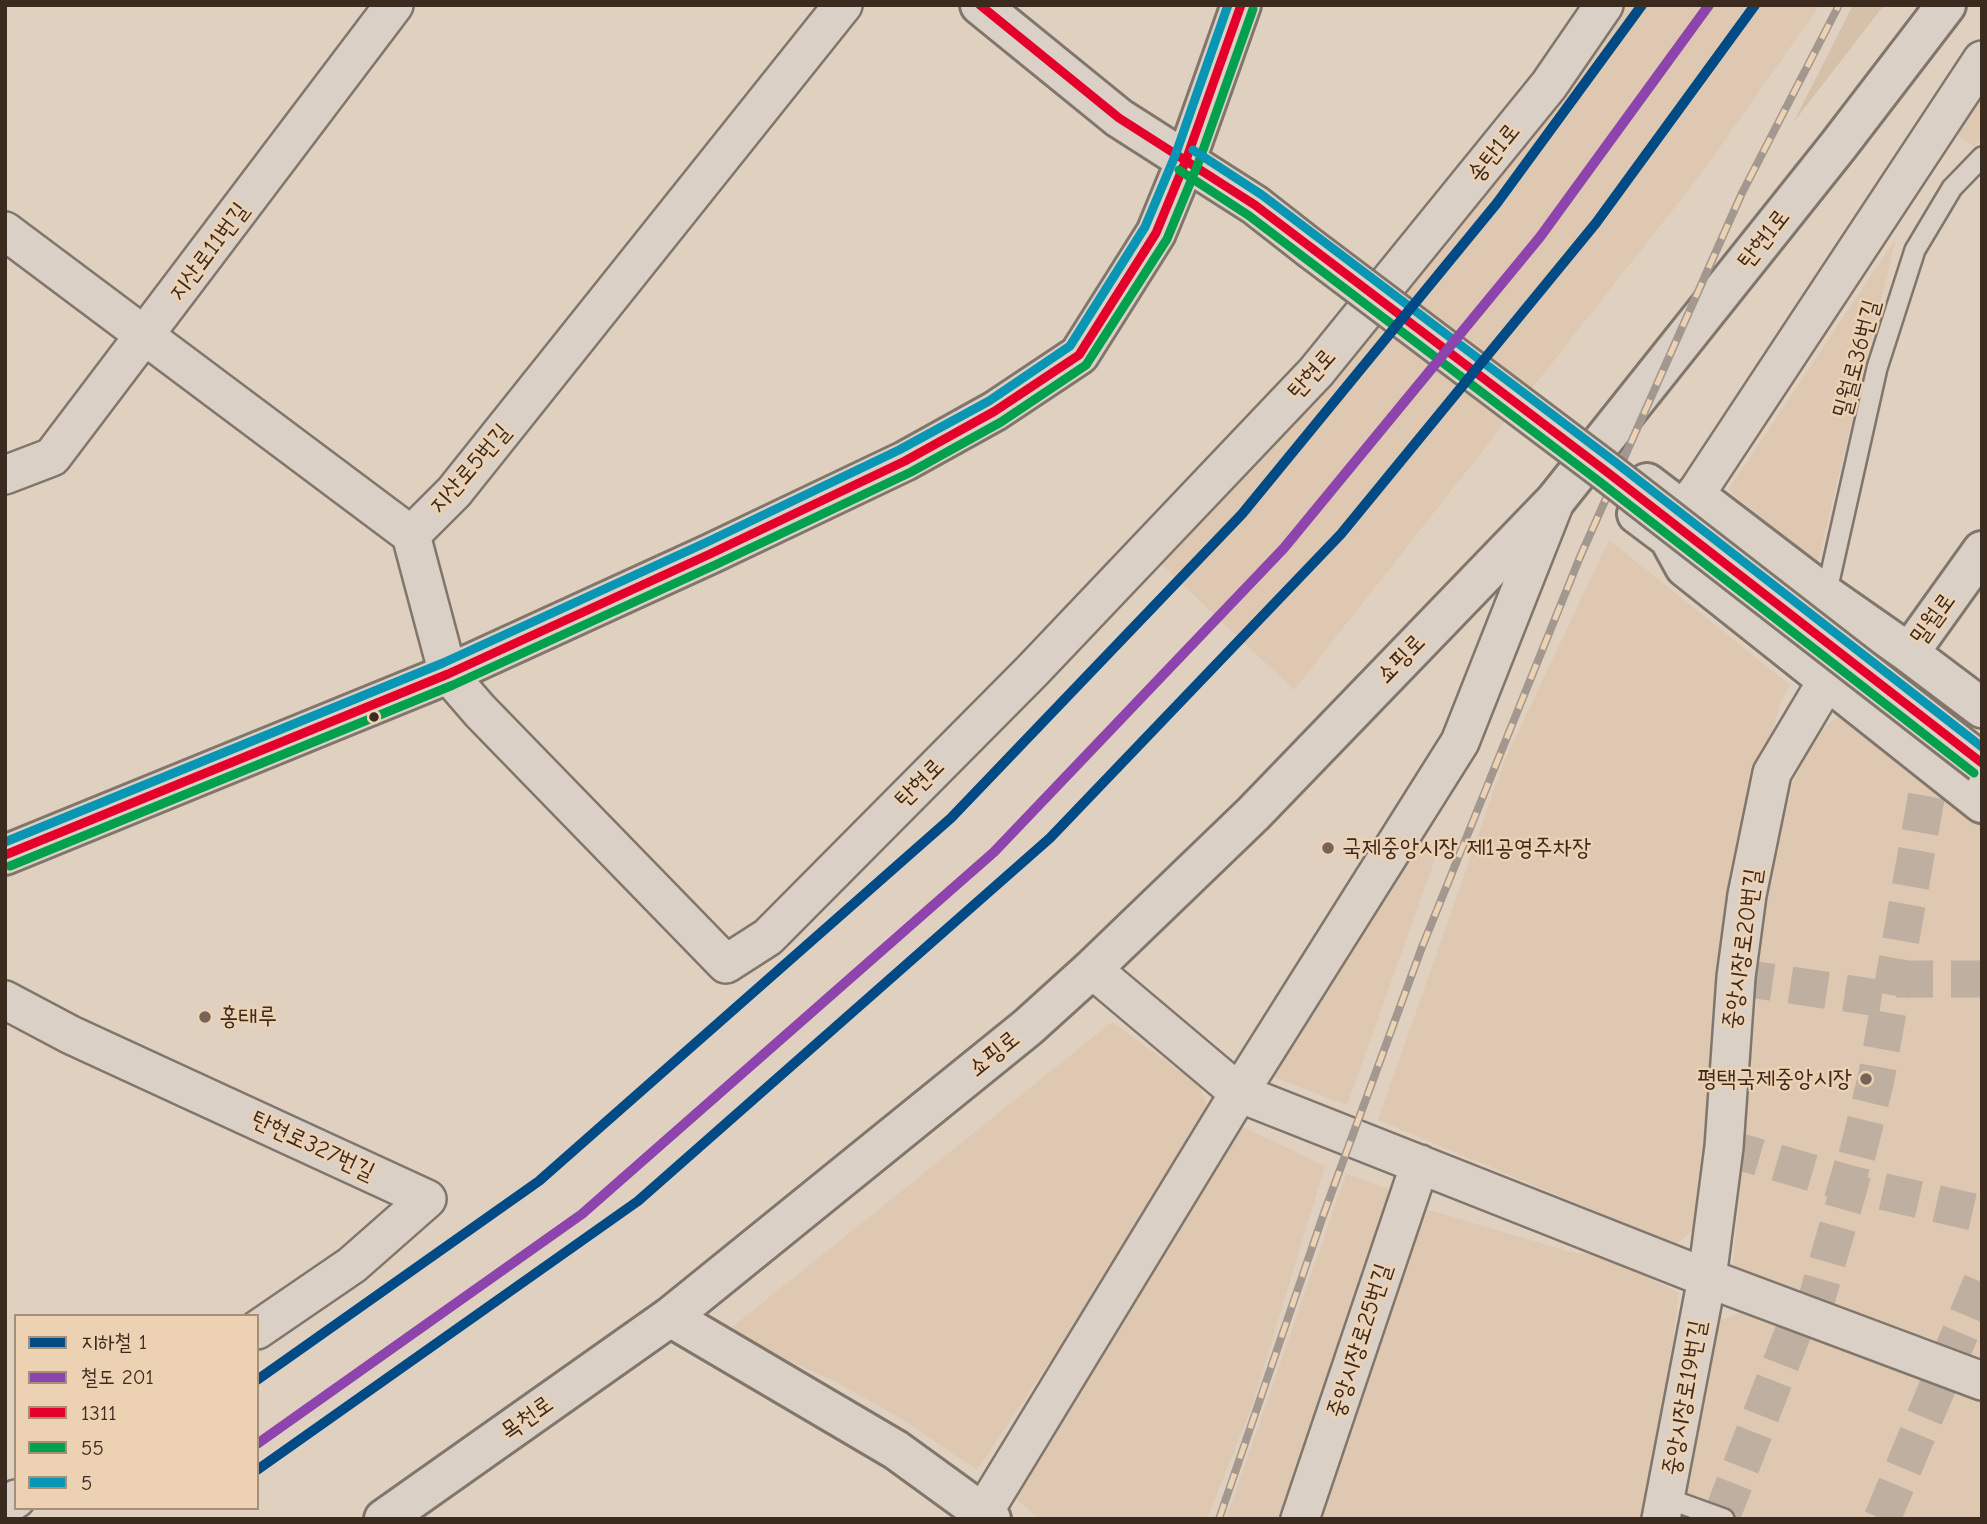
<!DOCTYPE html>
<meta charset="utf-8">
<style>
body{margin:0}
#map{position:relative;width:1987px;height:1524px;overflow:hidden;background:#e0d0c0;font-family:"Comic Neue","Poor Story",sans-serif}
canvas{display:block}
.frame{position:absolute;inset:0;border:7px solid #3b2a1e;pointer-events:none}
.legend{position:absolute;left:14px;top:1314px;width:245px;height:196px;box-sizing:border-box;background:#edd1b3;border:2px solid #a68e77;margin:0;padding:9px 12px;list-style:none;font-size:21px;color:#3b2a1e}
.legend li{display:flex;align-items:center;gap:14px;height:35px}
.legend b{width:35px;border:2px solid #a68e77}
</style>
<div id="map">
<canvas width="1987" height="1524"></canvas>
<div class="frame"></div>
<ul class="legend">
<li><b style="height:9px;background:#004a85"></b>지하철 1</li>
<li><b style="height:9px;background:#8e44ad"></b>철도 201</li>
<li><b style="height:9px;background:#e4002b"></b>1311</li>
<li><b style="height:9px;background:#03a04e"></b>55</li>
<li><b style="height:9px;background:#0996b4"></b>5</li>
</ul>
</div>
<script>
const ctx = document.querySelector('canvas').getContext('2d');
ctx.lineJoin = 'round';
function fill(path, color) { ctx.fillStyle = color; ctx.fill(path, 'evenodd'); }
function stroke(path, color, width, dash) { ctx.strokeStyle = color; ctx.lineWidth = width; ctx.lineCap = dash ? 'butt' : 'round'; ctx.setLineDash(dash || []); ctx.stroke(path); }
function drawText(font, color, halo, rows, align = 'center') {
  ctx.font = font + ' "Comic Neue","Poor Story",sans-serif'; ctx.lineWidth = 5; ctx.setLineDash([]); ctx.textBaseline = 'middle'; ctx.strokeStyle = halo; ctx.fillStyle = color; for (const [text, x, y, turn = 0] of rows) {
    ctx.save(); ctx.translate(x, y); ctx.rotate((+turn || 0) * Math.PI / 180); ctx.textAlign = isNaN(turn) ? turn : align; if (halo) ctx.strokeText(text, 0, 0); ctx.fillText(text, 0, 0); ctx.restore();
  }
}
fill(new Path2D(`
 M1622,5H1820L1701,174L1294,690L1160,563L1510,166Z
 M1982,98V139L1974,146L1957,135Z
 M1896,238L1817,565L1728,490Z
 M1609,540L1790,685L1780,703L1734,878L1694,1229L1676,1245L1378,1120L1504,762Z
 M1839,716L1982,827V1363L1733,1265L1766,893L1792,784L1816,734Z
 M1422,842L1439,848L1347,1105L1268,1075Z
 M1112,1022L1199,1085L1212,1119L977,1470L897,1416L836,1382L726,1332Z
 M1243,1127L1325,1166L1252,1406L1207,1519H1040L1011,1495Z
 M1346,1174L1398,1192L1284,1519H1226Z
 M1422,1208L1574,1253L1602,1254L1679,1293L1659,1450L1643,1519H1309Z
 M1745,1311L1982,1401V1519H1751L1685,1496L1718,1321Z`), '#dec8b1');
fill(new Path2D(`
 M1853,5H1884L1793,123Z`), '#d5c0aa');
stroke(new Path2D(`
 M1736,977L1892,1000
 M1896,979H1982
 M1724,1147L1850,1184L1982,1214
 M1812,1315L1850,1184L1876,1079L1932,765
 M1721,1518L1801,1312
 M1882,1519L1982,1281`), '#bfafa0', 37, [37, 18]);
const lane = new Path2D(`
 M1826,595L1877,368L1915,250L1952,188L1982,157
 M1666,1498L1724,1519`);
const street = new Path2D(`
 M5,231L411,535
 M5,475L52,457L394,5
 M1695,495L1982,60
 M411,535L448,674L480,711L726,964L768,937L1032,671L1316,372L1549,85L1604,5
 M411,535L454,492L843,5
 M1092,969L1239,1093L1707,1278L1982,1381
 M5,1000L71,1035L427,1199L352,1265L257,1330
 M5,1506L16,1499
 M983,1513L1239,1093L1460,742L1555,502
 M1300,1519L1420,1164
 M1661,1519L1707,1278L1724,1147L1736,977L1747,895L1772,773L1828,679`);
const secondary = new Path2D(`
 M980,5L1119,118L1255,205L1310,248
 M1647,483L1685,512L1695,495L1826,595L1909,653L1982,708
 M1637,514L1669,538L1685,567L1982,803
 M1909,653L1982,551
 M5,855L448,674L710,554L905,461L995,411L1079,355L1156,233L1186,160L1241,5
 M670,1317L896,1450L991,1519
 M384,1519L670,1317L1028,1027L1092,969L1253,814L1555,501L1838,146L1946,5`);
stroke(lane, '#80766c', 24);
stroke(street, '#80766c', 42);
stroke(secondary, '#80766c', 44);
stroke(lane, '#dbd0c5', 19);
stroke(street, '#dbd0c5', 37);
stroke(secondary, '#dbd0c5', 38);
const rail = new Path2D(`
 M1219,1519L1324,1213L1422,947L1580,557L1742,193L1839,5`);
stroke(rail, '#a2988f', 8);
stroke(rail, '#edd1b3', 5, [16]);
const secondaryBridge = new Path2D(`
 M1310,248L1607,472L1982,763`);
stroke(secondaryBridge, '#80766c', 44, []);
stroke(secondaryBridge, '#dbd0c5', 38);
stroke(new Path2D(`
 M980,5L1119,118L1255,205L1607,472L1982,763
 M5,855L448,674L710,554L905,461L995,411L1079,355L1156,233L1186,160L1241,5`), '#e4002b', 9);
stroke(new Path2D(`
 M1179,170L1248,215L1600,482L1974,773
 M10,866L453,685L715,565L911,472L1001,422L1086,365L1167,239L1198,164L1253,9`), '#03a04e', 9);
stroke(new Path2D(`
 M1193,150L1262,195L1615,462L1982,747
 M5,842L443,663L705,543L899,450L989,401L1070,346L1145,227L1175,156L1228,5`), '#0996b4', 9);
stroke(new Path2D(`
 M257,1444L582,1214L994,852L1284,548L1540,237L1709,5`), '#8e44ad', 10);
stroke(new Path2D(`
 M257,1380L539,1181L951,818L1242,514L1497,203L1642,5
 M257,1470L638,1201L1050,838L1341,534L1596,223L1755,5`), '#004a85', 10);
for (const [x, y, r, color] of [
 [374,717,6,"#3b2a1e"],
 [1328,848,7,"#756457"],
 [205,1017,7,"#756457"],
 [1866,1079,7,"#756457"]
]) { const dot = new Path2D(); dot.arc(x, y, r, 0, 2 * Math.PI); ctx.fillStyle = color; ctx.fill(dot); stroke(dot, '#edd1b3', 2.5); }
drawText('24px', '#3b2a1e', '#edd1b3', [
 ["송탄1로",1494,153,-51],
 ["탄현1로",1764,239,-52],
 ["지산로11번길",209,252,-53],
 ["밀월로36번길",1857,359,-75],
 ["탄현로",1312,374,-48],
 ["지산로5번길",470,469,-49],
 ["밀월로",1933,619,-54],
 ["쇼핑로",1401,659,-46],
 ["탄현로",920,783,-45],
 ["중앙시장로20번길",1743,949,-82],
 ["쇼핑로",994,1054,-39],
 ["탄현로327번길",313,1146,25],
 ["중앙시장로25번길",1360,1341,-72],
 ["중앙시장로19번길",1685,1398,-80],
 ["목천로",527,1418,-35]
]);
drawText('24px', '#3b2a1e', '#edd1b3', [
 ["국제중앙시장 제1공영주차장",1342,848],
 ["홍태루",219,1017],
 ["평택국제중앙시장",1852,1079,"right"]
], 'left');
</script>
